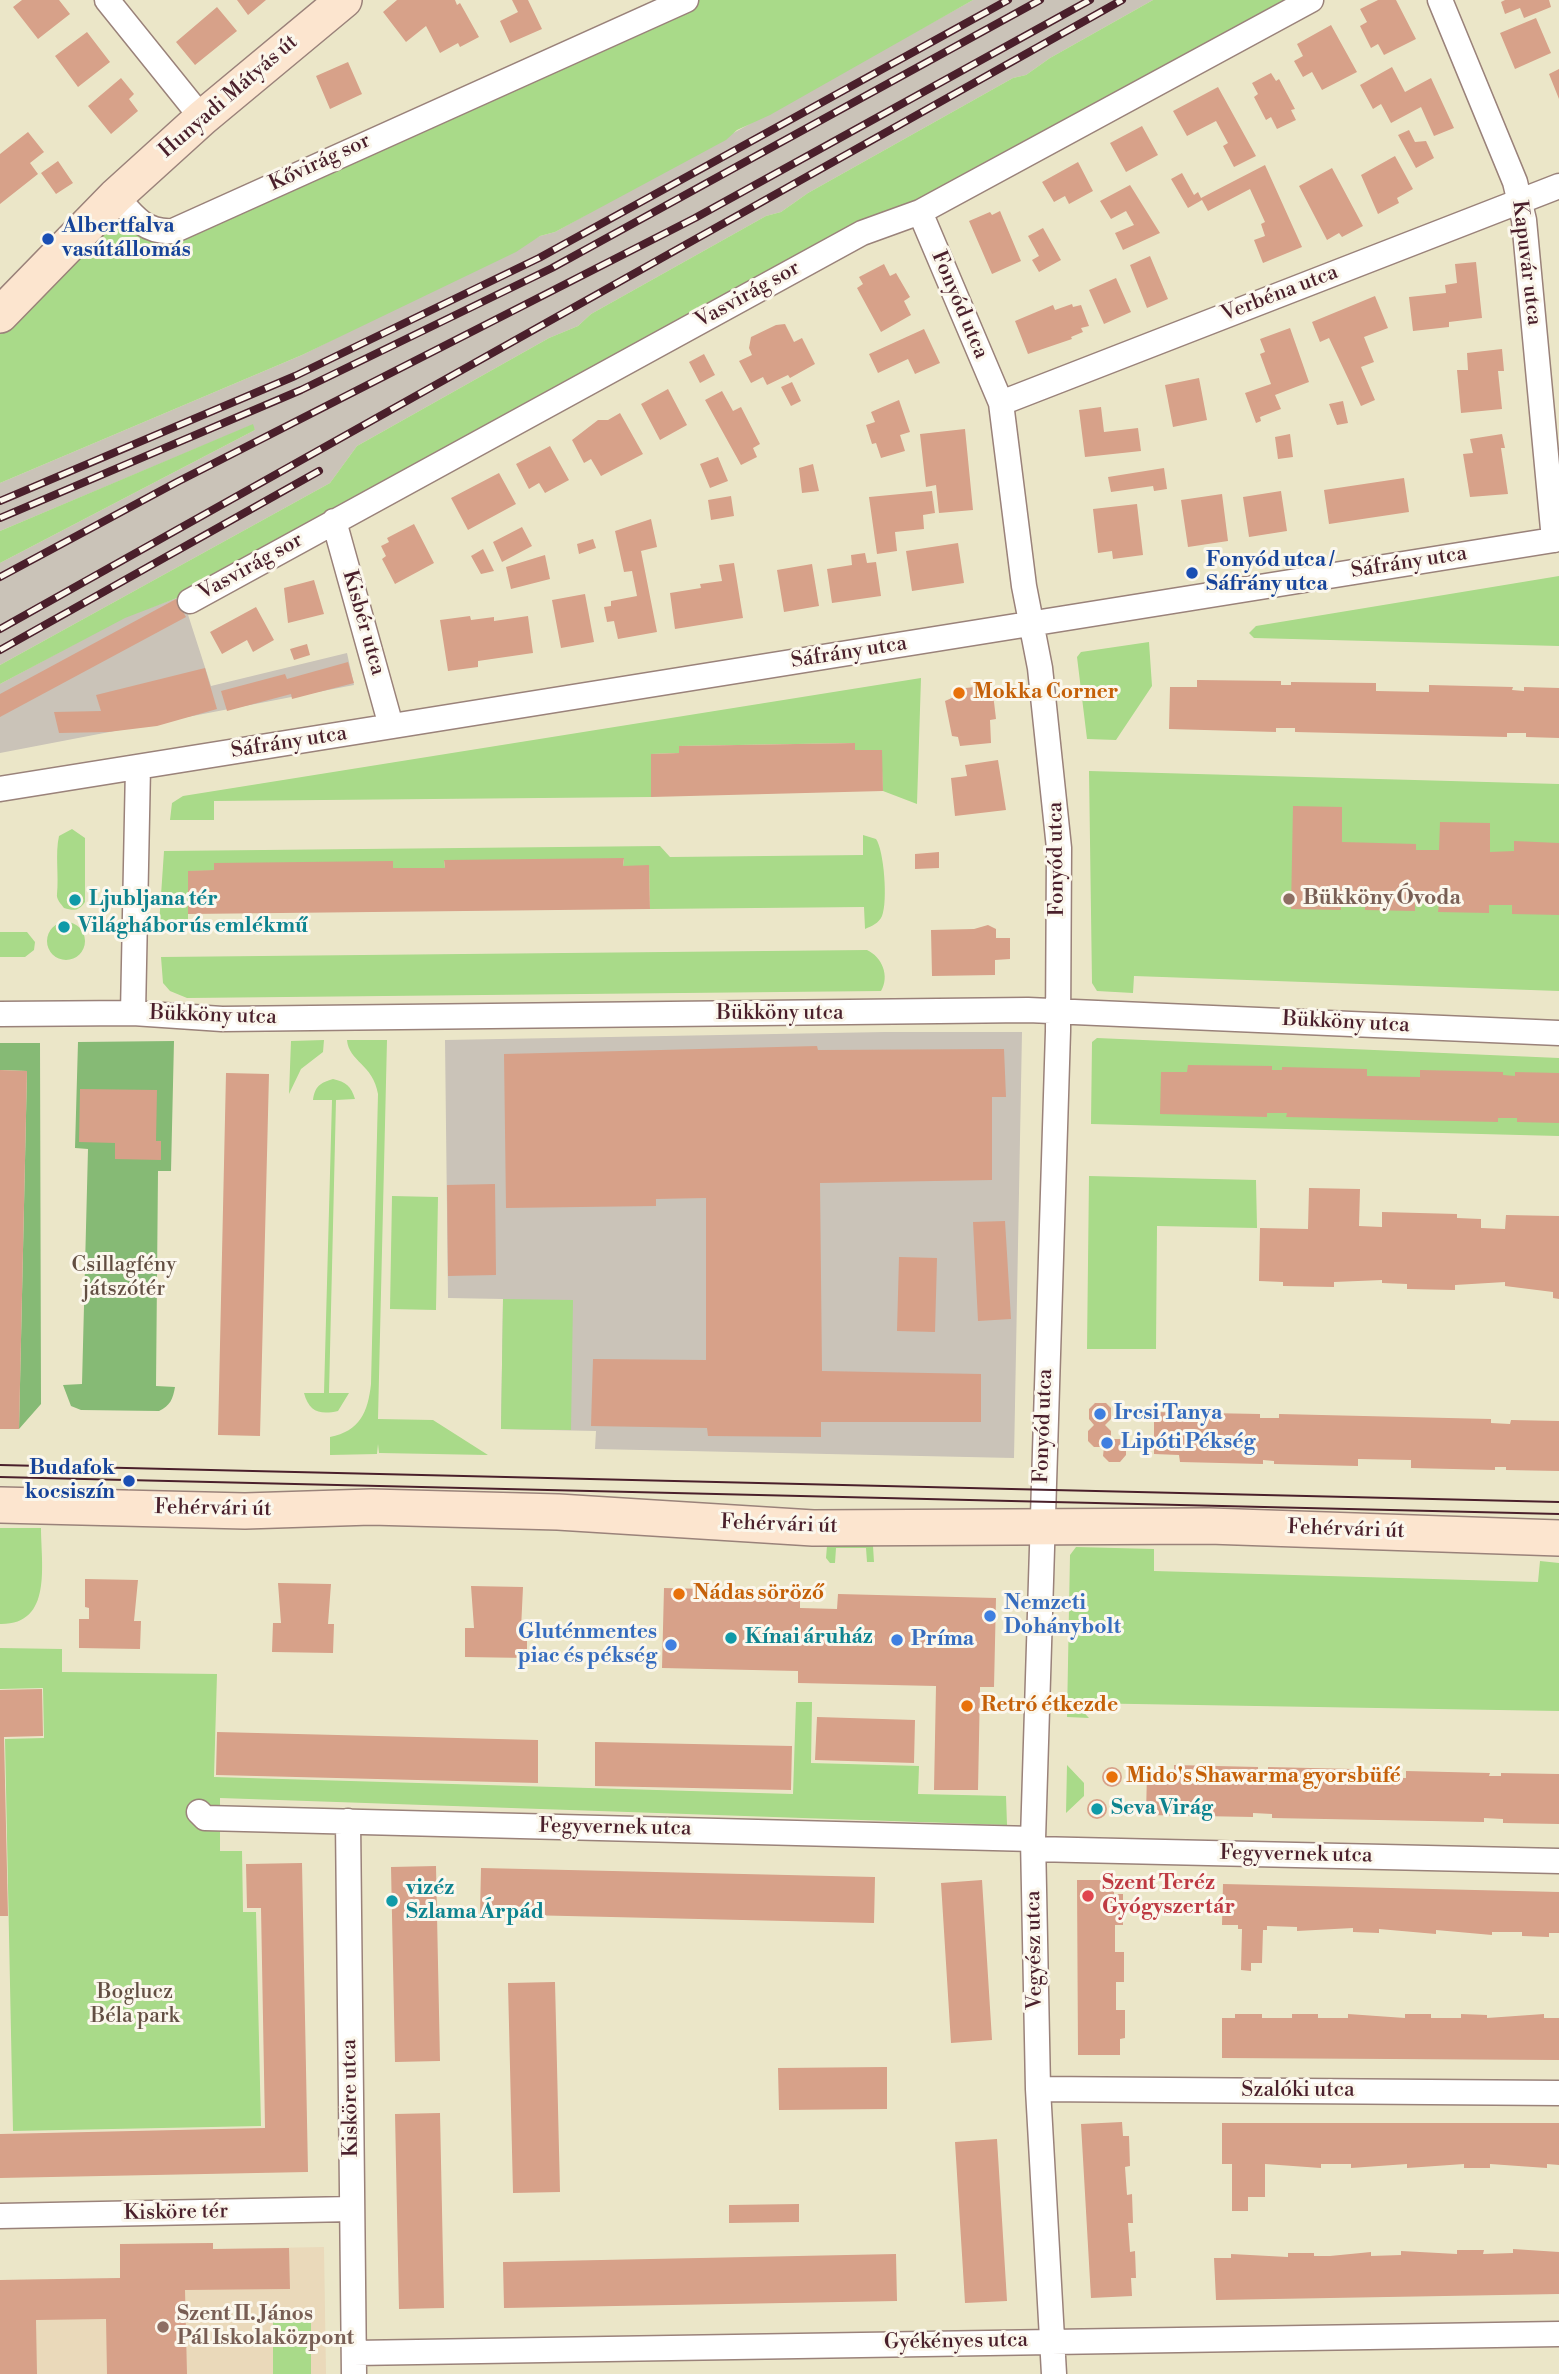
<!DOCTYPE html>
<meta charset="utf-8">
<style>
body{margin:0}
canvas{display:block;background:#ebe6c8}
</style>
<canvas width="1559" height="2374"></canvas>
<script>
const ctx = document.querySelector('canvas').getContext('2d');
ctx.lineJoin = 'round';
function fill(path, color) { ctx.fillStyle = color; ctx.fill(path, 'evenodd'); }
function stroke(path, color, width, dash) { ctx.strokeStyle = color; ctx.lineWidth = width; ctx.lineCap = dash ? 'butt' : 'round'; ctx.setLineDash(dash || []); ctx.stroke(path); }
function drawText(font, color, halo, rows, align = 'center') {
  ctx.font = font + ' "Libre Bodoni",serif'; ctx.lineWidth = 6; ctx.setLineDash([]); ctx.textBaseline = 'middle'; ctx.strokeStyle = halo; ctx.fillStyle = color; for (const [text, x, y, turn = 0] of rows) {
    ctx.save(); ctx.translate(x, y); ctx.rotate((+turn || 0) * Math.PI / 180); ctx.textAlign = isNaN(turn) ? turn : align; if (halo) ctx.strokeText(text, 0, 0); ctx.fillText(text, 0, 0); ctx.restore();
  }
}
fill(new Path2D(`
 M213,2243V2249L324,2247L326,2374H0V2280L120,2278V2244Z`), '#ead9ba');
fill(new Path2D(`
 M973,0H1153L1050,58L1026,75L1013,78L808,193L781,212L766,216L591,314L578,326L549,338L357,446L330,483L0,665V563L255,430L252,425L0,531V483L302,355L540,236L555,232Z
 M182,596L211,686L347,653L354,685L0,753V684L125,617Z
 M885,1032H1022L1014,1458L595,1449L596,1431L501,1429L503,1299L448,1298L445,1040Z`), '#cac3b8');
fill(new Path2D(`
 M686,0H973L770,115L737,130L726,140L555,232L540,236L516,252L302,355L0,483V315L116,196L158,232Z
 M1153,0H1311L182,596L125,618L0,684V665L330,483L357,446L549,338L578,326L591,314L766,216L781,212L808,193L1013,78L1026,75L1050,58Z
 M253,424L255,430L0,563V531Z
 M1559,576V646L1254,638L1249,633L1256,626Z
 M1149,642L1152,686L1116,740L1087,739L1077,657L1081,652Z
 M921,678L917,804L883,791L881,750H855V743L679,746V753L651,754V797L214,801V820H170L172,803L183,796Z
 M1089,771L1559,784V991L1134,976L1133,993L1097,991L1092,983Z
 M72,829L85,838V902C79,911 74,911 64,908C61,904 56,899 57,894C59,877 55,853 59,836Z
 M863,835L876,839C884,850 888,902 882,916C879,923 872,926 865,929L864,907L650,909L649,866H623L624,859L444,861L445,868L188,871V925H159L164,851L660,846L670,857L863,855Z
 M47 941a19 19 0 1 1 38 0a19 19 0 1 1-38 0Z
 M0,932H27L35,942L34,950L25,957H0Z
 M867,950C882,957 890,976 881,991L187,998L170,991L163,983L161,957Z
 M1097,1038L1559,1058V1136L1091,1124L1092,1042Z
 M324,1040L323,1052L301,1069L289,1094L291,1041Z
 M347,1040H387L378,1419L433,1420L488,1455L379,1453L378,1444L377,1454L330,1455V1437C360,1431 368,1412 371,1384L378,1094C373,1064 349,1062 347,1040Z
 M333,1079C346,1082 351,1086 355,1099L336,1100L329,1393H349L338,1411C320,1415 309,1412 304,1393H324L332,1100H313C315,1086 320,1083 333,1079Z
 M1089,1176L1256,1180L1257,1228L1157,1226L1156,1349H1087Z
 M392,1196L438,1197L436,1310L390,1309Z
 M503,1299L573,1300L571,1430L501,1429Z
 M0,1528H41C41,1565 53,1625 0,1624Z
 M827,1546H873L874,1562H867L866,1548H836L835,1563H830L826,1558Z
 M1076,1547L1154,1549V1571L1538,1582L1540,1561L1559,1563V1711L1075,1703L1089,1718L1067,1717L1070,1555Z
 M0,1648L62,1649V1672L217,1674L214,1777L793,1794L796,1702H812L811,1763L919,1766L918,1794L1006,1796L1007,1825L220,1798V1851H242L243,1912H256L261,2126L13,2131L5,1739L44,1738L43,1688L0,1689Z
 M1067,1765L1084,1783V1796L1066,1813Z
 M311,2314V2374H273V2315Z`), '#a9da89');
fill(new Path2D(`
 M174,1041L171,1171H158L156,1386L175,1387C173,1399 170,1406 159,1411L81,1410L71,1406L63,1385L82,1384L88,1149L75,1148L78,1042Z
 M0,1043H40L41,1404L19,1429L27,1071L0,1070Z`), '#86ba75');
fill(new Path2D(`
 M22,0H59L70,14L38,39L13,7Z
 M237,0H266L248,15Z
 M397,0H455L457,5L460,3L479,37L460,47L458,43L440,53L426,26L406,42L383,12Z
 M512,0H528L542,29L510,43L500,21L518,12Z
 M1378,0H1396L1416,39L1384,55L1378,44L1371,48L1360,26L1367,22L1360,9Z
 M1505,0H1549L1551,7L1524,18L1520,8L1505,14L1501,2Z
 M217,7L237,31L195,65L176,42Z
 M1536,18L1551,53L1515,69L1500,33Z
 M1331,25L1357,72L1322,90L1312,72L1303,77L1294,61L1303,56L1297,44Z
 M87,32L110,62L78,87L55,56Z
 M348,62L362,94L330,109L316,76Z
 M1392,67L1405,92L1431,78L1454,128L1434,136L1421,107L1391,123L1381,104L1373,109L1360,85Z
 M1559,69V99L1549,74Z
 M1271,73L1276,81L1279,79L1295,109L1291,110L1296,120L1277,129L1271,117L1266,120L1254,97L1258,94L1252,83Z
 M121,78L134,94L129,99L138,111L111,134L88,106Z
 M1218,87L1256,156L1234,167L1223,146L1228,143L1216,121L1187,136L1173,111Z
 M1142,126L1158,155L1126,172L1110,143Z
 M1409,130L1415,142L1426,141L1434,158L1416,168L1398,135Z
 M28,132L44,152L30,163L38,174L0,204V154Z
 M1395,156L1413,189L1397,198L1399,203L1378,214L1361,175Z
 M58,161L73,183L56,194L41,173Z
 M1078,162L1093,191L1069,204L1065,196L1054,202L1042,182Z
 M1265,165L1302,247L1263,263L1254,240L1265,236L1261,224L1265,222L1250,189L1208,211L1202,200L1188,208L1171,179L1182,173L1194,195L1198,192L1201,198Z
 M1332,168L1363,226L1342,237L1339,233L1327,240L1299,186Z
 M1130,185L1160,233L1123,250L1115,233L1134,225L1126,211L1111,219L1100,201Z
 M1000,211L1021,261L992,274L969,221L990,212L992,215Z
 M1043,228L1061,260L1039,272L1032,260L1039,256L1028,236Z
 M1150,256L1168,299L1147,308L1130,265Z
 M1476,262L1482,318L1449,322V327L1413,331L1409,297L1446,293L1445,285L1457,283L1455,264Z
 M884,264L890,276L896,273L910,297L904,301L911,315L881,332L857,288L863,284L859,277Z
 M1116,278L1131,312L1104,324L1089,290Z
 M1375,296L1388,328L1364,337L1374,362L1361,367L1375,400L1361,406L1329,338L1320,342L1312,322Z
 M1072,304L1073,307L1081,305L1089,326L1081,328L1083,332L1071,337L1072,339L1028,354L1015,321L1053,305L1055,310Z
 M785,324L794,342L802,338L815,364L790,378L788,375L767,385L763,377L751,383L739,361L752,355L749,348L751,337L776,325Z
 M1290,328L1309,382L1275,395L1281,409L1260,417L1261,421L1256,423L1245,393L1271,384L1260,354L1265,352L1260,339Z
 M924,329L940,363L915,374L908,359L878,373L869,354Z
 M1502,349L1504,371H1498L1502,409L1461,413L1457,370H1468L1467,353Z
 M704,354L715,375L700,383L689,362Z
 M1199,378L1207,420L1173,427L1165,385Z
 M792,382L801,401L791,406L781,387Z
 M668,389L687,425L660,440L641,404Z
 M722,391L733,411L741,407L760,444L753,448L757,457L741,465L705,400Z
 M899,400L910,432L900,435L905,451L881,458L876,443L872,444L866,425L875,422L871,412Z
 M1343,401L1348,423L1337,425L1329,404Z
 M1101,407L1104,432L1138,428L1141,451L1085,457L1079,410Z
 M620,413L643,454L601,476L591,459L584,463L572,440L598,420H608Z
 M965,429L973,510L939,513L936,485L926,487L920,434Z
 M1290,434L1293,457L1278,459L1275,437Z
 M1502,434L1505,448H1501L1508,494L1470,497L1463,454L1473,453L1470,439Z
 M550,446L569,480L545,493L539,483L529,489L516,464Z
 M718,457L728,481L710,488L700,464Z
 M813,464L819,491L802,493L799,468Z
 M1164,468L1167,489L1154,491L1153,486L1111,492L1108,477Z
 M499,473L516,504L468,530L451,498Z
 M1404,478L1409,512L1329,524L1324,490Z
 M932,491L935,513L923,515L924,529L895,532L897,551L877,554L869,497Z
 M1281,491L1287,531L1249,537L1243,497Z
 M1222,494L1228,541L1188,547L1181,500Z
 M731,496L734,516L711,520L708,500Z
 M1137,504L1143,555L1113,559L1112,551L1098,553L1093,509Z
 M651,519L657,547L641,551L657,632L618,639L614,621L607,622L604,607L611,606V601L637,596L632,571L624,572L615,531Z
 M414,524L434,563L395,584L382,559L386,556L381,546L389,542L387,538Z
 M522,527L532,546L502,562L493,542Z
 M593,539L596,548L579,554L577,544Z
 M958,543L964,583L912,591L906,551Z
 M483,549L494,571L481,574L471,556Z
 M865,553L867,563L876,562L881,596L832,603L827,569L852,565L851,555Z
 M545,555L550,579L511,589L506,567Z
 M734,563L743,618L675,629L670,593L701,588L700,584L722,581L719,565Z
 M812,564L819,606L784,612L777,570Z
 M314,580L324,614L288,623L284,588Z
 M585,594L594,642L561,648L552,600Z
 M176,599L186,617L0,717V694Z
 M256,607L274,640L253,652L247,640L222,654L210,632Z
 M470,616L471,620L494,617V621L528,616L533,653L478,661V667L448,671L440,620Z
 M307,644L310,655L294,660L290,649Z
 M348,662L354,683L292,699L291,694L227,711L221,691L285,674L287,679Z
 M205,668L217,709L157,726L108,732L59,733L54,712L101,711L96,695Z
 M1197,680L1281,681V685H1291V682L1376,683V691L1429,692V685L1513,687L1512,690L1524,691V687L1559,688V738L1526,737V733H1507V737L1295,732V728H1276V732L1169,729L1170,687H1197Z
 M992,685L996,719L990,720L991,743L960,746L958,737L952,736L945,701L954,697L957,689Z
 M855,743V750H882L883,791L651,797V754L679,753V746Z
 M998,760L1006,810L955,816L951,778L967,776L965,765Z
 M1293,806L1342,807V842L1416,844V850H1439L1440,822L1490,823V852L1514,851V841L1559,843V915L1512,914V905H1489V913L1438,912L1439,903H1415V911L1365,910V902L1341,901V910L1291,909Z
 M939,852V868L915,869V854Z
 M624,858L623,866L649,865L650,909L188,914V871L214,870V863L393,861V868H445L444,860Z
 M988,925L996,929V938H1010V959L995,960V975L932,976L931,930L974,929Z
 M817,1046L818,1050L1004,1049L1006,1097H992V1180L820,1183L822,1371L981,1374V1422H821V1437L708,1436L707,1428L591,1426L593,1359L706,1360V1198L656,1199V1206L506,1208L504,1054Z
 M1188,1065L1272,1066V1070H1282V1067L1367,1069V1076L1420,1077V1070L1503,1072V1075L1515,1076V1072L1559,1073V1123L1517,1122V1118H1498V1122L1286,1117L1287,1113H1267V1117L1160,1114L1161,1072H1187Z
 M0,1070L27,1071L19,1429H0Z
 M226,1073L269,1074L260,1436L218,1435Z
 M80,1089L157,1090L156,1141H161V1160L115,1159V1143L79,1142Z
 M495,1184L496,1275L448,1276L447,1185Z
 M1309,1188L1360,1189L1359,1226L1382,1227V1212L1457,1214V1218L1481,1219V1228L1505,1229L1506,1215L1559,1216V1299L1553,1298V1292L1505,1286V1282L1455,1285V1290L1407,1289V1284L1382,1283V1280L1334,1282V1287L1283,1286V1282L1259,1281L1260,1228L1308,1229Z
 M1005,1221L1011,1319L978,1321L973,1222Z
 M899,1257L937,1258L935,1332L897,1331Z
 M1095,1403H1106L1111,1408V1419L1105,1425L1111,1431V1439H1120L1126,1445V1455L1120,1462H1109L1103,1456L1104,1447H1094L1088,1441V1431L1094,1425L1089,1419V1409Z
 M1154,1412L1260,1414V1418H1279V1414L1491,1419V1423L1510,1424L1511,1420L1559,1421V1471L1506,1470V1467H1495V1470L1411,1468V1460L1358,1459V1466L1274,1464V1461L1263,1460V1464L1180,1462L1179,1455L1154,1454Z
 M85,1579L138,1580L134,1621H141L140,1649L79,1648V1619H89V1608L85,1607Z
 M278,1583L331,1584L328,1624H334L333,1653L272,1652L273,1623H281Z
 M471,1586L523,1587L521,1629H527V1658L465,1657V1628H474Z
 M664,1588L800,1591V1608L837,1609L838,1594L996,1598L994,1687H980L978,1790H934L936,1686L798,1683V1671L662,1668Z
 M42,1689L43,1736L4,1737L8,1916H0V1690Z
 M817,1717L915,1720L914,1763L815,1760Z
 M217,1732L538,1740V1783L216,1775Z
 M595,1742L792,1746L791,1790L595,1786Z
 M1174,1765L1258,1767V1770L1263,1771H1268V1767L1353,1769V1777L1406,1778V1771L1490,1773L1489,1776H1501V1773L1559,1774V1824L1503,1823V1819L1484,1818V1822L1272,1818V1814L1253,1813V1817L1146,1815L1147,1772L1174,1773Z
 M1102 1777a10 10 0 1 1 20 0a10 10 0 1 1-20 0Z
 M1087 1809a10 10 0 1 1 20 0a10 10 0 1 1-20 0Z
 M302,1863L308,2172L0,2178V2134L265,2128L261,1908H247L246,1864Z
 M436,1866L440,2061L395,2062L391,1867Z
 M481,1868L875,1877L874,1923L480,1914Z
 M982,1880L992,2040L951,2043L941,1883Z
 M1077,1880H1114V1894H1123V1925H1115V1952H1124V1982H1116V2010H1125V2038L1120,2039V2055H1078Z
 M1223,1884L1559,1892V1933H1549V1937L1522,1936V1932H1492V1935L1436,1930V1934L1379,1929V1933L1353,1932V1928L1297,1931V1927L1267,1926V1930H1263L1262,1963H1251V1971L1241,1970L1242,1929H1238V1925H1222Z
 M555,1982L560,2192L513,2193L508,1983Z
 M1235,2014H1262V2018H1292V2014H1318V2018H1348V2014L1405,2018V2014H1431V2018H1461V2014L1487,2015V2018L1544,2014V2018H1559V2060L1222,2058V2018H1235Z
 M887,2067V2109L779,2110L778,2068Z
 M440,2113L444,2308L399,2309L395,2114Z
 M1122,2122L1123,2136H1129L1130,2166L1125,2167L1127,2195L1132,2194L1133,2223H1128L1130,2252L1135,2251L1136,2278H1131L1132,2296L1091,2298L1081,2124Z
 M1222,2123H1559V2165L1547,2164V2168L1490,2164V2168H1464V2164L1407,2168V2164L1351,2168V2164H1321V2168L1265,2164V2197H1248V2211H1232V2164H1222Z
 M997,2139L1007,2301L965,2303L955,2142Z
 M799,2204V2222L729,2223V2205Z
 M213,2243V2249L289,2248L290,2289L185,2290L187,2374H107L106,2319L36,2320L37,2374H0V2280L120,2278V2244Z
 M1513,2249L1559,2252V2294L1216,2300L1214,2258H1231V2254L1288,2257V2253H1314V2256H1330L1371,2252V2256L1401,2255V2251L1457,2254V2250H1484L1483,2254L1513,2253Z
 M896,2254L897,2301L504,2308L503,2262Z`), '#d7a189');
const street = new Path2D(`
 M107,0L202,118
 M1440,0L1515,182L1524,220L1554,540
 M116,196C133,216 145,233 173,231L686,0
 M920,212L1001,403L1024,586L1040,668L1059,848L1058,1031L1033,1839L1038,2089L1054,2374
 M1001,403L1559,186
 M334,521L391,726
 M190,601L862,233L920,212L1311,0
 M0,789L1559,539
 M133,1013L138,767
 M0,1014L133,1013L222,1019L1028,1010L1559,1033
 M199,1812L205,1818L1033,1839
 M348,1821L354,2374
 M1033,1849L1559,1861
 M1038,2089L1559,2093
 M0,2216L352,2209
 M354,2353L1559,2334`);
const secondary = new Path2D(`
 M0,315L116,196L202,118L344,0
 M0,1505L245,1511L371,1507L558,1512L813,1528L1209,1526L1559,1538`);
stroke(street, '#9a827a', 27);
stroke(secondary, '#9a827a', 38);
stroke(street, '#fff', 24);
stroke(secondary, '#fce5cf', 35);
stroke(new Path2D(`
 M0,1465L1559,1502
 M0,1477L1559,1514`), '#4a1f2b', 2);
const rail = new Path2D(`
 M0,501L295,376L539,258L1008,0
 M0,518L301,390L552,268L1040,0
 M0,577L177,482L695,218L1090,0
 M0,629L1122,0
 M0,650L319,471`);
stroke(rail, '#4a1f2b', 8);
stroke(rail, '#fbf7ec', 5, [16]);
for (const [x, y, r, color] of [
 [48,239,7,"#1a4fb4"],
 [1192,573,7,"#1a4fb4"],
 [959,693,7,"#e8710a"],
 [1289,899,7,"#8d6e63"],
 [75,900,7,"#0f9aa8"],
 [64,927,7,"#0f9aa8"],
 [1100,1414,7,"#3f7fe0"],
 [1107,1443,7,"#3f7fe0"],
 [129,1481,7,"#1a4fb4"],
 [679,1594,7,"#e8710a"],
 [990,1616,7,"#3f7fe0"],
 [731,1638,7,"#0f9aa8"],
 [897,1640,7,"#3f7fe0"],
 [671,1645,7,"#3f7fe0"],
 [967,1706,7,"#e8710a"],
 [1112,1777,7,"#e8710a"],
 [1097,1809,7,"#0f9aa8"],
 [1088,1896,7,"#e0444e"],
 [392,1901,7,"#0f9aa8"],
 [163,2327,7,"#8d6e63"]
]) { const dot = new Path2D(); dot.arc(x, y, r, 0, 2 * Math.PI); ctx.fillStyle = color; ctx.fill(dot); stroke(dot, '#fbf7ec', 2.5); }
drawText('21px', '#4a1f2b', '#fbf7ec', [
 ["Hunyadi Mátyás út",229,97,-41],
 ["Kővirág sor",320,163,-25],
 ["Kapuvár utca",1526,263,83],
 ["Verbéna utca",1280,294,-21],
 ["Vasvirág sor",748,295,-29],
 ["Fonyód utca",959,305,67],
 ["Sáfrány utca",1409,563,-9],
 ["Vasvirág sor",251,567,-29],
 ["Kisbér utca",363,623,74],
 ["Sáfrány utca",849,653,-9],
 ["Sáfrány utca",289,743,-9],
 ["Fonyód utca",1057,859,-91],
 ["Bükköny utca",780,1014],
 ["Bükköny utca",213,1016,2],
 ["Bükköny utca",1346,1023,3],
 ["Fonyód utca",1044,1426,-88],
 ["Fehérvári út",213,1509,1],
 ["Fehérvári út",779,1525,2],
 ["Fehérvári út",1346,1530,2],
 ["Fegyvernek utca",615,1828,1],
 ["Fegyvernek utca",1296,1855,1],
 ["Vegyész utca",1035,1950,-91],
 ["Szalóki utca",1298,2091],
 ["Kisköre utca",351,2098,-91],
 ["Kisköre tér",176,2213,-1],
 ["Gyékényes utca",956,2342,-1]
]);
drawText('bold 21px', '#164399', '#fbf7ec', [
 ["Albertfalva",62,227],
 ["vasútállomás",62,251],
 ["Fonyód utca /",1206,561],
 ["Sáfrány utca",1206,585],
 ["Budafok",115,1469,"right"],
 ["kocsiszín",115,1493,"right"]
], 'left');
drawText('bold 21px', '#c56008', '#fbf7ec', [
 ["Mokka Corner",973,693],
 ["Nádas söröző",693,1594],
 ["Retró étkezde",981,1706],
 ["Mido's Shawarma gyorsbüfé",1126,1777]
], 'left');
drawText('bold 21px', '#785e54', '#fbf7ec', [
 ["Bükköny Óvoda",1303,899],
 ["Szent II. János",177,2315],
 ["Pál Iskolaközpont",177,2339]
], 'left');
drawText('bold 21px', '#0d838f', '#fbf7ec', [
 ["Ljubljana tér",89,900],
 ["Világháborús emlékmű",78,927],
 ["Kínai áruház",745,1638],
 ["Seva Virág",1111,1809],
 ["vizéz",406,1889],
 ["Szlama Árpád",406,1913]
], 'left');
drawText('21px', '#624e42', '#fbf7ec', [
 ["Csillagfény",124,1266],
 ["játszótér",124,1290],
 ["Boglucz",135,1993],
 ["Béla park",135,2017]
]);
drawText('bold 21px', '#366cbe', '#fbf7ec', [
 ["Ircsi Tanya",1114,1414],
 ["Lipóti Pékség",1121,1443],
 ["Nemzeti",1004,1604],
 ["Dohánybolt",1004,1628],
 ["Gluténmentes",657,1633,"right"],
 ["piac és pékség",657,1657,"right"],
 ["Príma",911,1640]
], 'left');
drawText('bold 21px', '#be3a42', '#fbf7ec', [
 ["Szent Teréz",1102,1884],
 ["Gyógyszertár",1102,1908]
], 'left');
</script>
